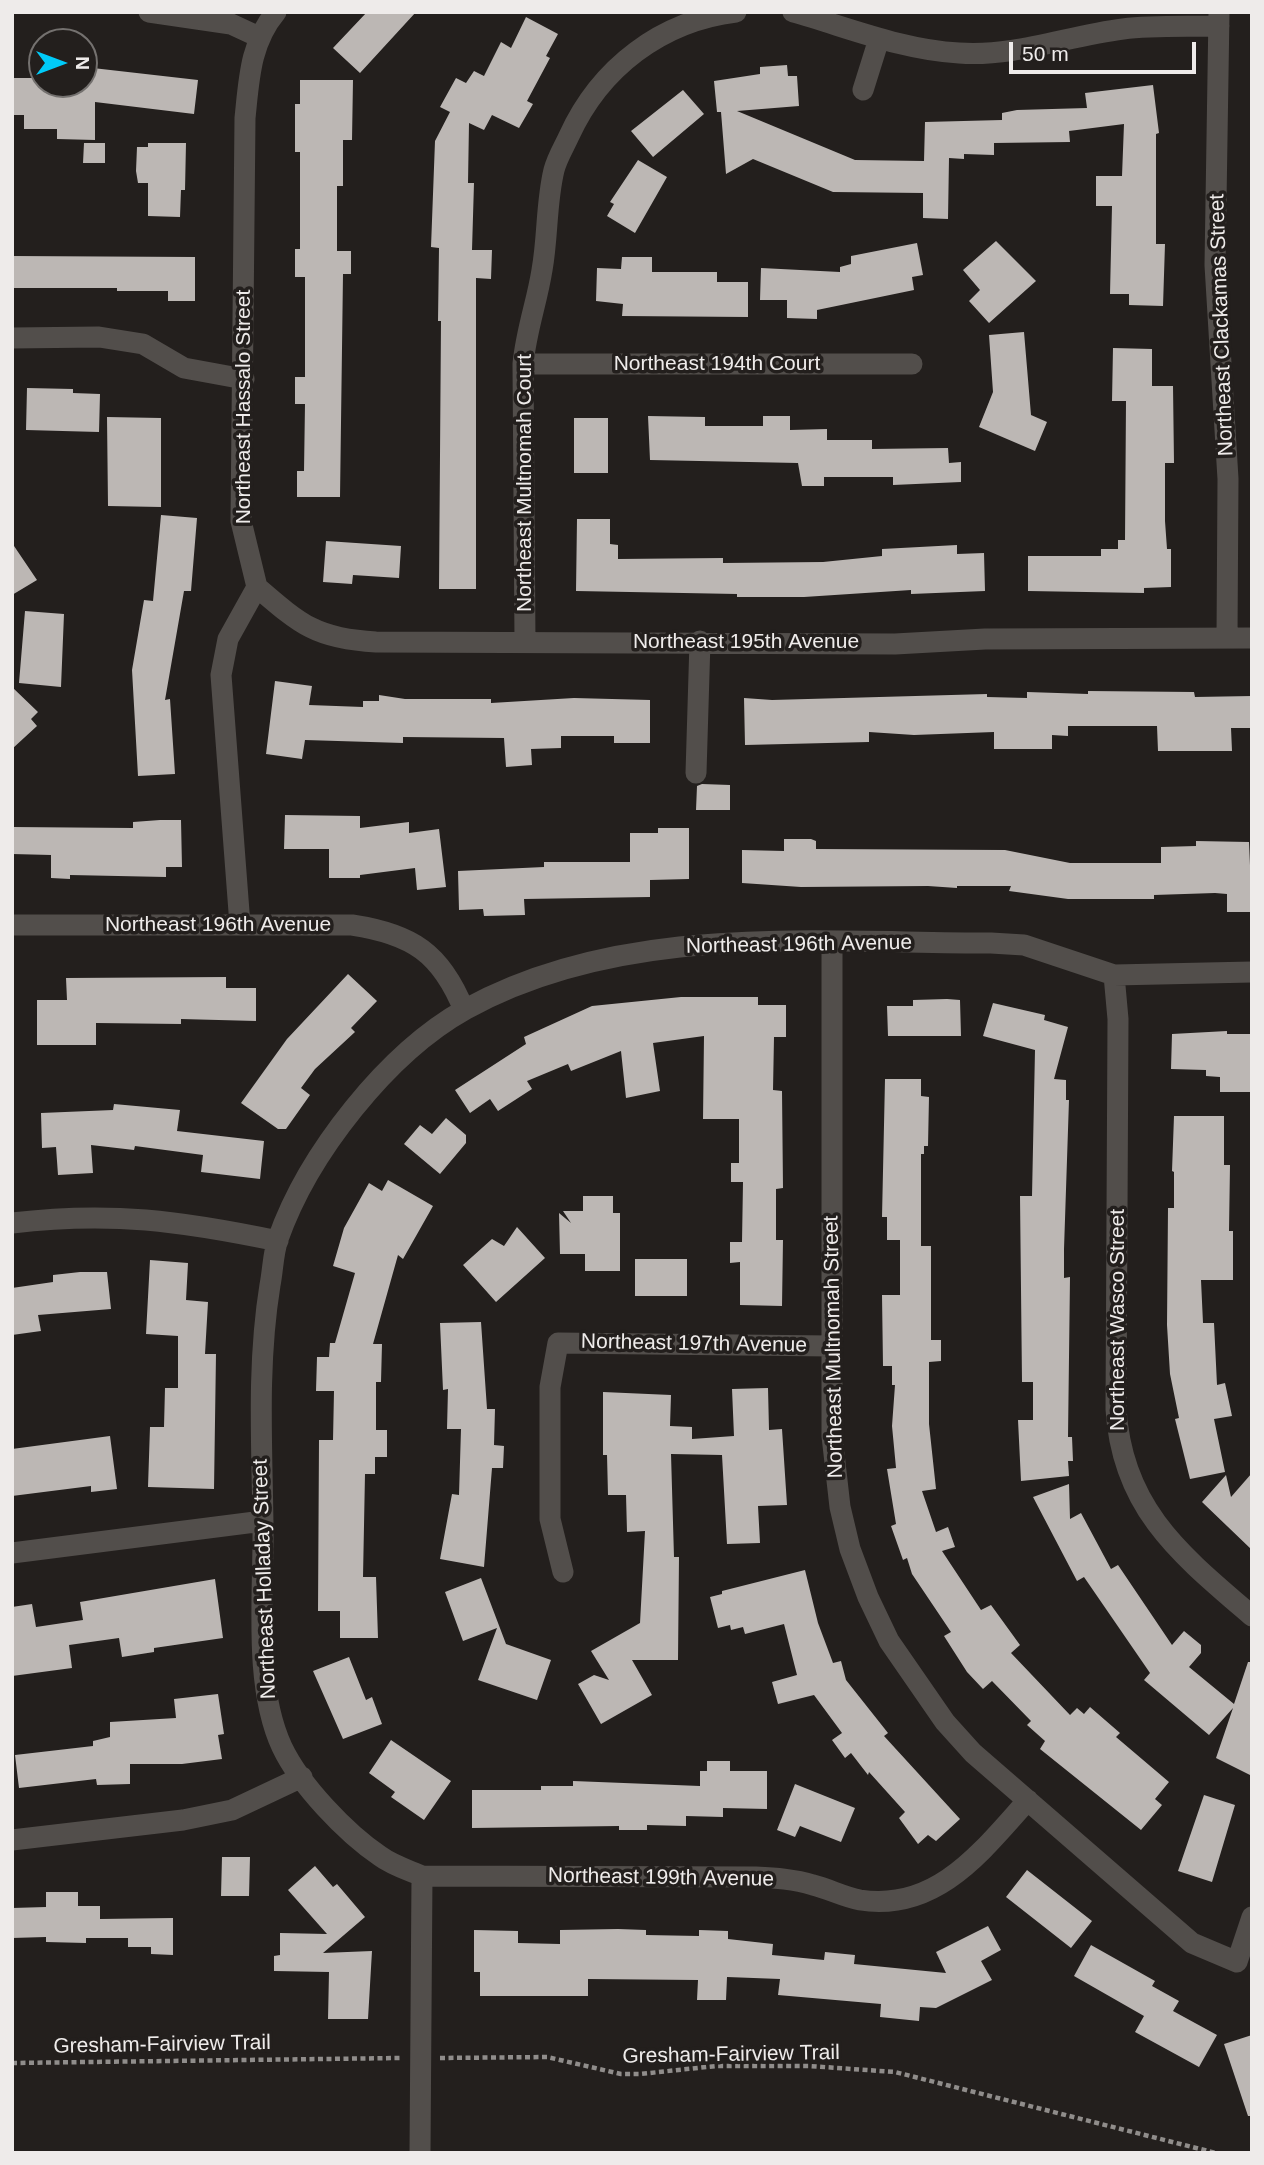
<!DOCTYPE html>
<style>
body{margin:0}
#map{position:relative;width:1264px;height:2165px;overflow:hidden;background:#231f1d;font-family:Arial,sans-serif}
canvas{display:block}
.frame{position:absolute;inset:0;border:14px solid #eeebea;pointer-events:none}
.north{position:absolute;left:28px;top:28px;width:70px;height:70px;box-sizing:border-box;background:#231f1d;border:2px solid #74716f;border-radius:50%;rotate:90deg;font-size:19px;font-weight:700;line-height:28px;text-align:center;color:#eeebea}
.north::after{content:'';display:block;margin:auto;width:24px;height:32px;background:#00cbf9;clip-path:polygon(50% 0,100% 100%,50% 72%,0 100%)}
.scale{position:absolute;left:1009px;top:42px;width:187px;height:32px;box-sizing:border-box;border:4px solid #eeebea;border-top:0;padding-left:9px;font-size:21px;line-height:24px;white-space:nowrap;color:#eeebea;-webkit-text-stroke:5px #231f1d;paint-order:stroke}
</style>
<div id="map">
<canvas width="1264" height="2165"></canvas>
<div class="frame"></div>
<div class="north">N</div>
<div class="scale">50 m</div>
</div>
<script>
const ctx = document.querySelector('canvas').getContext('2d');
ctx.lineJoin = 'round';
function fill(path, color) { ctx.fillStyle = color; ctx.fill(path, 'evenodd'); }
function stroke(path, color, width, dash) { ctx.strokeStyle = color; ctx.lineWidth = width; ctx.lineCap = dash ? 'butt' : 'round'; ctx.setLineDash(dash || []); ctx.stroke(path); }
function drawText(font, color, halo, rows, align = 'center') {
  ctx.font = font + ' Arial,sans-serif'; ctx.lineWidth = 7; ctx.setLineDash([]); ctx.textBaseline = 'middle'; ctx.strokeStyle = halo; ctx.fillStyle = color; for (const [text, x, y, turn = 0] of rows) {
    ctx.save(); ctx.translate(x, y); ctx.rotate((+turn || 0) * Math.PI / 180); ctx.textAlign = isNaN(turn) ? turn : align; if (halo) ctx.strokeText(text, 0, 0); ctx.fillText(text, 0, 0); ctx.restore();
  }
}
fill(new Path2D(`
 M367,12H416L360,73L333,48Z
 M526,17L558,34L546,56L550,58L527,101L533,104L519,128L492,115L484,130L469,123L468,183H474L472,250H492L491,279L476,278V589H439L441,321H438L439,248L431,247L435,141L450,112L440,107L456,78L466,83L474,71L484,76L501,42L511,48Z
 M787,65L788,76H797L799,106L737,111L855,160L924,161L925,122L1002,120V113L1017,110L1087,108L1085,93L1153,85L1159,133L1156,134V244H1165L1163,306L1129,305V294H1110L1112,206H1096V176H1122L1124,124L1069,131L1070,142L994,143V155L964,154V159L949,158L948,219L923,218V193L833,192L753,159L726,174L721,112H717L714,81L760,74V67Z
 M84,67L198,80L194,114L95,102V140L57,139V129H24V115H12V78H42V84H84Z
 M300,80H353L352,140H343V186H337V251H351V274H343L340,497H297V471H304L305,404H295V377H305V277H295V249H300V152H295V104H300Z
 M683,90L704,114L653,157L631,131Z
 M84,143H105V163H83Z
 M148,143H186L185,190H181L180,217L148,216V183H138L136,171L137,147H148Z
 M638,160L667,177L635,233L607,216L614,204L610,202Z
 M996,241L1036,281L989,323L969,301L980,290L963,270Z
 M917,243L923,275L912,277L914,290L817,310V319L787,318V300H760L761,268L840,272V267L851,264V256Z
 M12,256L195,257V301H168V291H117V288H12Z
 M622,257H652V272H717V282H748V317L622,316L623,304L596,301L597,268L621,269Z
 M1024,332L1031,415L1047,422L1035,451L979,427L993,392L989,335Z
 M1113,348L1152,349V386H1173L1174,463H1165V521L1167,549H1171V587L1144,588V593L1028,591V556H1101V549H1118V540H1125L1126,401H1112Z
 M27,388L73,389V393L100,394L99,432L26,430Z
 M648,416L705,417V426H763V416H790V430L827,429V440H872V449L948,448L949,463L961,462V482L893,485V477H824V486H802L798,463L650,460Z
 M107,417L161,418V507L108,506Z
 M574,418H608V473H574Z
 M161,515L197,518L191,591H184L165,700L170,699L175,774L138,776L132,670L144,600L153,601Z
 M577,519H610V544L618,545V559L723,558V563L823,562L882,556V549L957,545V554L984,553L985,591L911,594V590L804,597H737V594L576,591Z
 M326,541L401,546L399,578L353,575L352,584L323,582Z
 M12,543L37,580L12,595Z
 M25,611L64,614L61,687L19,683Z
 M275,681L312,686L309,705L363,707V701H379V695L405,699H491V703L574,698L650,700V743H614V736H561V748L531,749L532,765L506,767L504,738L403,737V743L305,740L302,759L266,754Z
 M12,687L38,712L31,719L37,726L12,749Z
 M1088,691L1194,692L1195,697L1252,696V728H1231L1232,751H1158L1157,726H1068V736L1052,735V749H994V732L914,735L869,732V742L745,745L744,698L772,700L987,694V697L1027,698V692L1088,694Z
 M702,784L730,785V810H696L697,786Z
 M285,815L360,816V828L409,822V833L439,829L446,887L417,890L415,868L360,875V878H329V849H284Z
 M160,820H181L182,867H166V877L70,875V879L51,878V855L12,854V827L133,828V822Z
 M658,828H689V879L650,880V897L524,899L525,915L484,916L483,909L459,910L458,871L544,867V862H630V833H658Z
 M784,839H811L816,841V849L1005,850L1070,863H1161V847L1196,846V841L1249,842L1252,912H1227V894L1215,893L1154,895V899H1068L1009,891L1011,886H957V888L928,886L801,887L742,883V850L784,851Z
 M348,974L377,1001L351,1028L355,1032L315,1069L301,1088L310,1095L286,1129H278L241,1103L287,1039Z
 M226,977V988H256V1021L181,1019V1024L96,1023V1045H37V1000H67L66,978Z
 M681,997H758V1005H786V1037H774L773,1090L782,1091L783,1188L776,1189V1240H783L782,1306L740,1305V1262L730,1263V1242H742L743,1182H731V1163H739V1119H703L704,1036L653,1043L660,1091L626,1098L621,1051L571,1071L568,1064L527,1081L532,1089L498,1111L490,1099L470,1113L455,1090L526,1044L524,1037L592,1006Z
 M947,999L960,1000L961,1036H888L887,1006H913V1000Z
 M993,1003L1045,1015L1044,1020L1068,1027L1054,1079L1066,1080V1100H1069L1064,1249V1278L1070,1277L1068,1437H1072L1073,1461H1068L1069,1476L1021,1481L1018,1420H1033V1382H1022L1020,1196H1032L1035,1050L983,1036Z
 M1227,1031V1034H1251L1250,1092H1220V1077L1206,1076V1070L1171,1069L1172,1034Z
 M885,1079H921V1096L929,1097L928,1146H924V1154H921V1246H931V1340H941V1361L929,1362V1424L936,1489L922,1491L936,1532L948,1527L955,1547L942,1551L981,1610L991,1605L1020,1645L1011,1653L1070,1715L1077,1708L1084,1714L1090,1707L1120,1733L1116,1737L1169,1782L1155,1799L1162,1805L1141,1830L1040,1749L1045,1741L1027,1725L1031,1721L992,1681L983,1689L967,1672L944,1636L951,1632L912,1574L907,1558L903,1560L891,1526L896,1524L887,1469L896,1468L892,1426L895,1385H892V1366H883L882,1295H900V1240H887V1217H882Z
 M114,1104L180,1110L177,1131L264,1141L260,1179L201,1172L203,1155L135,1146L134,1150L91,1145L93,1173L58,1175L56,1147L42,1148L41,1113L113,1110Z
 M1174,1116H1224V1165H1230L1229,1231H1233V1280H1201L1203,1323H1214L1217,1385L1225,1383L1232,1416L1214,1419L1225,1472L1190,1479L1175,1419L1179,1418L1170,1374L1167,1325L1168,1208H1174V1172L1172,1171Z
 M446,1118L466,1135V1143L440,1174L404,1144L420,1125L432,1134Z
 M388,1180L433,1206L403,1259L398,1255L373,1344H382L381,1382H376V1430H387V1457H375V1474H365L363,1577H376L378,1638H340V1611H318L319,1440H333L334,1391H316L317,1357H329L330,1343H335L355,1273L333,1266L344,1228L369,1183L382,1191Z
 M583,1196H613V1213H620V1271H585V1254H560L559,1213L571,1223L563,1211H583Z
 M517,1227L545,1258L496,1302L463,1265L492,1239L504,1246Z
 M635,1259H687V1296H635Z
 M150,1260L188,1263L186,1300L208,1302L205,1354H216L214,1489L148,1487L150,1427H164L165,1388H178V1336L146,1334Z
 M80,1272H107L111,1309L38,1315L41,1331L12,1335V1288L53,1282V1275Z
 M481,1322L487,1409H495L494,1445L504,1446L503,1468H492L484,1567L440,1559L452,1494L459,1495L461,1429H447L448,1389L443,1390L440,1323Z
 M768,1388L769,1430L782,1429L787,1505L758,1506L760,1543L727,1544L722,1455L671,1454L674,1557H679L678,1660H632L652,1695L601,1724L578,1684L594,1675L609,1680L591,1651L640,1623L645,1531L627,1532L626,1495H608L607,1455H603V1392L671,1395L670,1426L692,1427V1439L734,1436L732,1389Z
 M110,1436L117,1489L91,1492V1486L12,1496V1449Z
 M1252,1473V1550L1202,1502L1226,1475L1231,1497Z
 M1069,1484L1070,1519L1081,1513L1111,1569L1118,1565L1172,1645L1184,1631L1201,1645V1653L1189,1667L1234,1704L1248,1662H1252V1776L1216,1758L1233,1708L1209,1735L1144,1680L1150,1673L1084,1577L1077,1581L1033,1497Z
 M805,1570L818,1623L833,1663L841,1661L846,1680L888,1733L884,1736L960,1819L936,1841L928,1835L918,1844L899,1818L905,1812L869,1772L868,1775L851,1753L845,1758L832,1740L842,1733L814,1695L778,1704L772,1682L797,1675L784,1624L745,1634L743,1627L731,1630L730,1625L718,1628L710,1597L722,1594V1591Z
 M481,1578L506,1644L551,1660L537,1700L478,1680L497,1628L463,1641L445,1592Z
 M215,1579L223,1638L154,1648V1652L122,1657L119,1638L69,1645L72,1668L12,1676V1607L32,1604L36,1627L83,1620L80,1602Z
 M349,1657L366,1700L372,1697L382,1724L343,1739L313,1671Z
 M218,1694L224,1734L218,1735L222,1759L182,1764H130V1784L97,1785L96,1779L19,1788L15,1755L93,1746V1741L110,1737V1722L176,1718L174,1699Z
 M391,1740L451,1781L424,1820L391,1797L395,1792L369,1773Z
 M707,1761H730V1771H767V1809L723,1808V1817L686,1816V1826L647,1825V1830H619V1826L472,1828V1790H541V1786H573V1781L700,1786V1771H707Z
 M795,1784L855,1808L841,1842L800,1826L795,1837L777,1830Z
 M1204,1795L1235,1805L1212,1882L1178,1871Z
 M222,1857H250L249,1896H221Z
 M315,1866L333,1887L337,1884L365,1917L323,1953L372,1951L368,2019H328L329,1972L274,1971V1956L280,1955V1933L327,1934L288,1890Z
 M1027,1870L1092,1921L1071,1948L1006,1897Z
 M46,1892H78V1906H100V1919L173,1918V1955L151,1954V1947H128V1938H86V1943L46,1942V1937L12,1938V1908L46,1907Z
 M988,1926L1001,1950L981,1961L992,1980L936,2008L920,2007L919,2021L880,2017L881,2004L778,1995L780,1979L727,1977L726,2000H697L698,1980L588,1979V1996H480V1972H474V1930L518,1931V1943L560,1944V1930L618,1929L646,1930V1935L699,1936V1930L728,1931V1939L773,1944L772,1955L824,1960L825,1952L855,1955L854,1964L946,1973L936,1952Z
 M1091,1945L1155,1981L1152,1986L1179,2001L1173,2011L1217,2035L1199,2067L1135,2032L1144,2016L1074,1976Z
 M1252,2035V2116H1248L1224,2044Z`), '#bcb7b4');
stroke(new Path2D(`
 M440,2058L547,2057L621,2074H640L716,2066H809L895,2072L1216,2153
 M12,2063L400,2058`), '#908d8b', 4.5, [5, 3.5]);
stroke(new Path2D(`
 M149,12L231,24L259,37
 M793,12C847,27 902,50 959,53C1016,57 1067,36 1123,29C1154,25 1187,27 1219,26
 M1219,12L1215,265L1228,479L1227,638
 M863,90L879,39
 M12,338L99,337L143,344L184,368L244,379
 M523,364H912
 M257,587C301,625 317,639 376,642L895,644L985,639L1252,638
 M525,642L523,364C526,331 537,302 542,270C548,237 546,203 554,170C557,158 564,147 569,136C600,68 661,21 736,12
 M696,773L700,641
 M12,925H352C412,934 441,953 464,1010
 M240,925L221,675L228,639L257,587L241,521L245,118C249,80 250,43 276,12
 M832,942V1436L840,1507L850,1549L868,1597L889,1641L945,1722L973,1753L1192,1943L1237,1962L1252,1917
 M1114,975L1118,1019L1116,1409C1122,1509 1181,1555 1252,1616
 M12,1223C111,1211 181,1221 278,1241
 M12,1553L263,1521
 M563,1572L550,1519V1387L558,1343L831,1346
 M12,1840L183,1820L232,1810L302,1777
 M422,1876L755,1877C774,1878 794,1879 813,1885C829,1889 844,1897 860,1900C937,1912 982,1851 1028,1800
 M420,2153L422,1876C408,1870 392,1865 380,1856C346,1833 300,1785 282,1747C253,1685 264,1593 263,1525C262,1444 257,1365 270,1285C273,1270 273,1253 278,1239C308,1154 387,1053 466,1009C624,922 818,943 991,943L1024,945L1114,975L1252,972`), '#524e4b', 21);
drawText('21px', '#eeebea', '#231f1d', [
 ["Northeast Clackamas Street",1222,325,-92],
 ["Northeast 194th Court",717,364],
 ["Northeast Hassalo Street",244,407,-90],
 ["Northeast Multnomah Court",525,483,-90],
 ["Northeast 195th Avenue",746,642],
 ["Northeast 196th Avenue",218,925],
 ["Northeast 196th Avenue",799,945,-1],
 ["Northeast Wasco Street",1118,1320,-90],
 ["Northeast 197th Avenue",694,1344,1],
 ["Northeast Multnomah Street",834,1347,-91],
 ["Northeast Holladay Street",265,1579,-92],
 ["Northeast 199th Avenue",661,1878,1],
 ["Gresham-Fairview Trail",162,2045,-1],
 ["Gresham-Fairview Trail",731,2055,-1]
]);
</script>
